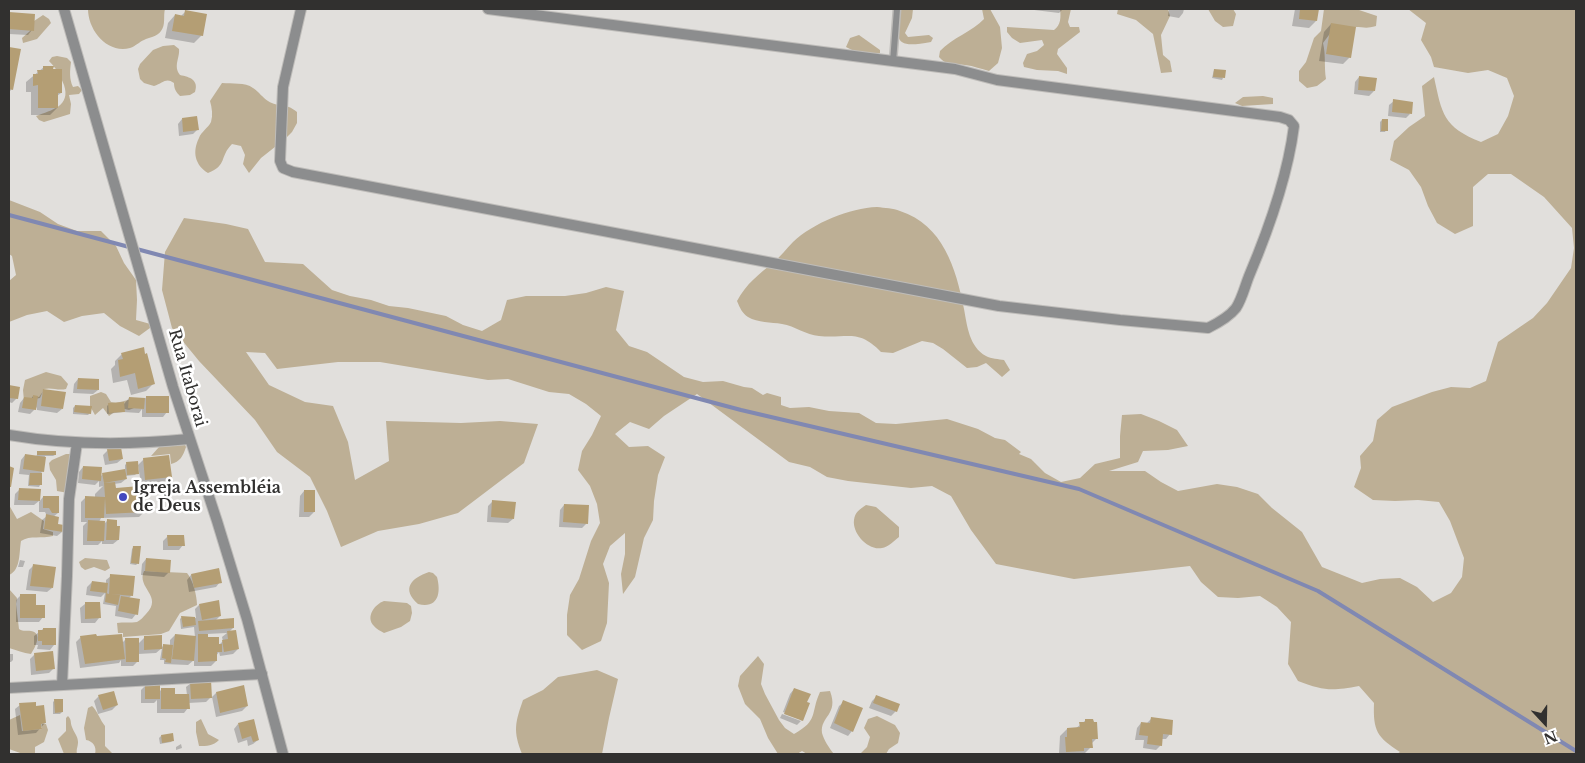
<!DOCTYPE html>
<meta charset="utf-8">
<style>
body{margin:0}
#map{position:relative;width:1585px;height:763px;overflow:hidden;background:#e1dfdc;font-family:"Libre Baskerville",serif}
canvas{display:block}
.frame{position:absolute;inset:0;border:10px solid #31302f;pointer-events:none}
.north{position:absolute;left:1520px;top:698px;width:50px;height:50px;-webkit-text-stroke:4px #fff;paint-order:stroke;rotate:159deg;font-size:14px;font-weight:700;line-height:20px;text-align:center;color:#31302f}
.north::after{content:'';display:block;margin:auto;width:18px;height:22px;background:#31302f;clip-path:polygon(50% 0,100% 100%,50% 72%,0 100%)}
</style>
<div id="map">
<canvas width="1585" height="763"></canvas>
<div class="frame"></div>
<div class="north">N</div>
</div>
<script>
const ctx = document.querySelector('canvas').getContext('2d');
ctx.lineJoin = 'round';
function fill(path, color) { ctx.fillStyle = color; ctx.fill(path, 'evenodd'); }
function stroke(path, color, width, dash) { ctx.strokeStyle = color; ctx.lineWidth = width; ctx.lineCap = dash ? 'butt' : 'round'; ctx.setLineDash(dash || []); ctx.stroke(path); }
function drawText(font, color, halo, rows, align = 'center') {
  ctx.font = font + ' "Libre Baskerville",serif'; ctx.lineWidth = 5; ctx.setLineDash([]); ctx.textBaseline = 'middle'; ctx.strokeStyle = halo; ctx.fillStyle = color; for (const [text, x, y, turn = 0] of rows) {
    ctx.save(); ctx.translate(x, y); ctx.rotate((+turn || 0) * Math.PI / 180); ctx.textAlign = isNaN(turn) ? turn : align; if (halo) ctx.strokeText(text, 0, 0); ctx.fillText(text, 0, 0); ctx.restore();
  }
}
fill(new Path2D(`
 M88,9H165C163,16 166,25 161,31C157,37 149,37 144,40C139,42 136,46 130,48C107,54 88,30 88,9Z
 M899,9H913L912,18L905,33L908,37L929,35L933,38L931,42C894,49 896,41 899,9Z
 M982,9H990L1000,27L1002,48L998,63L989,71C981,69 974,66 965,65C953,63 949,68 939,57L940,51C952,38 973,31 984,19Z
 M1060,9H1071L1068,22L1070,27H1079L1080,32L1058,49L1057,54L1067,68V74L1058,71L1037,70L1024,67L1023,63L1027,54L1037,51L1044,45L1042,40L1020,43L1012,38L1007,32V27L1054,30C1061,25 1061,17 1060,9Z
 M1118,9H1168L1170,16L1161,35L1163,55L1170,61L1172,72L1161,73L1153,34L1136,20L1117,14Z
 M1208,9H1233L1236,14L1233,26L1223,27L1215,21Z
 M1324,9H1356L1377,16L1376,26C1366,29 1364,27 1355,27C1344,28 1347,30 1335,27L1323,43C1326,55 1324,67 1326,79L1317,86L1307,88L1299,81V71L1306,62L1314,38L1321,31Z
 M1408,9H1576V754H1397L1400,752C1377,737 1373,731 1374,703L1359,686C1332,691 1324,691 1298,681L1288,664L1291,622L1277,607L1260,596L1238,598L1218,597L1201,582L1190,566L1074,579L996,564L971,530L951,496L932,486L911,488L848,481L827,477L810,467L789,462L697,394L664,416L649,429L630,422L615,434L629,447L648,446L665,457L658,475L654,501L653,520L644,538L635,577L623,594L621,574L625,554V533L610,546L603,564L609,583L607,623L601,641L582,650L567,635V615L570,595L579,579L591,541L600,523L597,504L590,486L578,470L582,451L592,435L601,416L586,404L569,394L549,392L508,379L488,380L380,362H338L277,369L265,353L246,352L269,385L305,402L333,406L348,442L355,480L389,461L386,421L461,423L500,421L538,424L524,463L458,513L419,524L378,531L341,547L327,511L310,477L277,452L255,420L199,361L172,328L162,290L165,252L184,218L226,224L248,229L265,262L303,264L332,290L350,296L371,300L389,306L408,308L446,316L463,325L482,331L501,320L507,300L526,296H565L586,293L606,287L624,291L616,330L629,346L647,352L684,377L703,382L723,381L744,387L752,388L763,395L767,393L781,397V405L790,408L809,407L829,411L859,413L876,423L896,424L947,419L978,429L995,438L1005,440L1021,452L1019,454L1031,459L1045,473L1061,482L1080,478L1095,464L1120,458V436L1122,415L1141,414L1159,421L1177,430L1188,446L1168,450L1143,451L1138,462L1109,471H1145L1161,482L1178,491L1217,484L1237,487L1258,494L1272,508L1302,532L1322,567L1362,583L1380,579L1400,578L1417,587L1433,602L1451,593L1462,577L1464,558L1450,521L1439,502L1418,500L1395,501L1373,500L1354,487L1361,468L1360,456L1373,441L1377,420L1392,407L1432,392L1451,387L1470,388L1486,381L1498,342L1533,318L1547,303L1571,268L1574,248L1572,228L1544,197L1511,174H1488L1473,187V226L1455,234L1437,223L1428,206L1421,187L1409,170L1390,160L1394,141L1409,127L1425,116L1422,86L1434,77C1442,114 1443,127 1481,142L1498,134L1508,116L1514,96L1507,78L1488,70L1468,73L1434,67L1431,57L1421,40L1426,23Z
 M43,15L49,19L51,23L37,39L23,43L22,38L30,31L34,21Z
 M859,35L880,50V53H858L846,47L850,38Z
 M174,45L179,49C180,58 173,66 180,75C190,77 199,80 195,92L190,95L180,96C176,92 174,89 174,83C166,77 163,83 154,86L144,83L140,79L138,69L140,64L153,50L163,46Z
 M57,56L67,58L71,62C70,70 69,79 73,87L78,86L82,90L79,94L69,95L71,104L70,114L44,122L39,120L36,116C52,110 71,106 64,85C59,72 58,71 49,61L52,57Z
 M222,83C232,84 245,82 253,88C259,92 263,98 268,101C279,108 285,102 297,112V123L292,132L285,139L261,158L249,173L243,164L245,155L241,146L232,144C219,157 228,165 208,173C195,165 192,152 199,138C201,132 208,128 211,122C213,115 212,108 210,101Z
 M1263,96L1273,98V104L1242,106L1235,103L1243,97Z
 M9,200L40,212L58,224L77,231H101L116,246L124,263L136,280L137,300L136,320L154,325L139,336L120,326L104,313L82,316L64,322L47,311L27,315L9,322V281L16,275L12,256L9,254Z
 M877,207C885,208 893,208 900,211C943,225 956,268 964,309C967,325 969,347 986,356C991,359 999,359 1004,360L1010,370L1002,377L986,363L977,367L967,368L943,349L933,343L922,341L893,353L881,352C858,328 847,339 819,336C806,335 795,326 782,324C771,322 758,323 748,317C742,313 740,308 737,301C746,284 759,274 774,262C781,256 786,249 793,242C813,223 850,208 877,207Z
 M46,372L61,376L68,384L66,389C58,391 52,387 44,389L40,398L24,401L23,390L25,380Z
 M101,392L106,394L111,402L116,403L132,399L134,408L129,410L120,408L109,416L103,408L95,415L90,406V396Z
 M185,445L186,447C183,456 180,462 171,464L170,454L151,456L159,447Z
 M66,454H71L68,493L57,491L56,480L50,470L49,463L52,460Z
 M9,505L17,519L31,512L44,521L43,529L53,532V536C42,539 30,535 21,541C19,552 21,570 9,575Z
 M866,505L876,507L899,527V537C894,541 888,547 882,548C868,551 852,533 854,520C855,512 860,509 866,505Z
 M85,558L107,560L110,568L105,571L94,567L85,570L81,567L79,562Z
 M144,571L187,573C193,580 197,596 197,605L180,613L169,631L161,634L123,637V633H118L117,623C123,622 131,623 137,622C141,620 143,617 146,614C164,596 136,588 144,571Z
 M429,572L433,573L437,577C441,592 439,609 418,604C401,589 411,578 429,572Z
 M9,589L17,598L16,604L19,629C24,632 26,630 31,631C43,633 35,648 31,654C23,653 17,650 9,648L10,620Z
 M384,601L407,603L411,606L412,613L410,621L401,627L384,633C381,631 376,629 374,626C365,617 375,604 384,601Z
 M758,656L764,664L761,684L765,694L779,720L785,728L794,734C819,720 810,714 820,692L830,691C839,715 820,716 822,733C824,740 829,748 834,754H807L802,751L797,754H778L768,738L760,719L745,704L738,686L740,676Z
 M597,670L618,679L609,718L602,754H522C513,731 515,723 523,700L543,690L558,677Z
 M92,706C97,710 100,720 105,726V746L113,754H95C97,747 93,741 86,740L84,728L88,708Z
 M20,715L22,731L42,729V724H46L48,730L44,742L35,747V754H23L9,749V720Z
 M68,716C72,720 70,722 72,727C74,733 78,736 78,742C78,747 76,749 77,754H64L58,739L66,731V718Z
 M877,716L895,725L900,733L898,743L889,749L886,754H860L867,747L870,737L864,728L868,719Z
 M201,719L208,734L219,740C213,746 207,746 199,746L196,732V722Z`), '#bdaf95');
fill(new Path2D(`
 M1026,9H1063L1059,13Z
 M1169,9H1184L1183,13L1179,18L1168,16Z
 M1295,9H1318L1316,21L1309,28L1292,26Z
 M185,12L202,35L194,43L165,38L168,23L175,15L181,16Z
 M9,13L33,15L32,30L28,35L9,34Z
 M1331,24L1350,57L1343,64L1319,61L1324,32Z
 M9,48L19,50L12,89L9,92Z
 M44,67L61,93L57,96V108L50,115H31V92H26V82Z
 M1214,70L1223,78L1222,80L1212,78Z
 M1359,77L1374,91L1369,96L1354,94L1355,82Z
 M1394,101L1410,114L1406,118L1388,116L1389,105Z
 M182,119L198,129L193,134L179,136L178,124Z
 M1382,120L1386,130L1385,132H1380V122Z
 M122,354L153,384L146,391L131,395L127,380L113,383L111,369L115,365V361Z
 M78,379L98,390L93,394L73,393L74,384Z
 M9,387L18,388L17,398L12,403L9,402Z
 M44,390L62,409L57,413L37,410V407L30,414L18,412L20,403L24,398L31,399L33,396L39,397Z
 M147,397L167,412L163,417H142V409L139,413L123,412L107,414V406L109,404H124L129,398L144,399Z
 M75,406L90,413L88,415L73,414V408Z
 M108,450L122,459L117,463L105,465L103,455Z
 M38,452L55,455L53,456H45L43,471L41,473L40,485L39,487L28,486L29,475L19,474L21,460L25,455L36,457Z
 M144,459L171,477L166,481L141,484L138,465Z
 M127,463L137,473L135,475L125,476L126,479L121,483L114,484L115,489L140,506L144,512L139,517L101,518L99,522L103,525L107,521L118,540L113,544H102V541L98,545H83V526L87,522H81V502L86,497L95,498V494L103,486L99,487V481L95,485L78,483L79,472L83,467L100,477L103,474L125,471V465Z
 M19,490L39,501L34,505H14L15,494Z
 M304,491L314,512L309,517H299L300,496Z
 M43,497L58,513L53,517L56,525L62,532L57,536L40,533L42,520L47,516L45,512H39V502Z
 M493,501L513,519L508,523L487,522L488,506Z
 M564,505L587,523L582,528L559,527L560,510Z
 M168,536L183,545L179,550H163V541Z
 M134,547L138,563L136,565L130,564L132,549Z
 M146,559L169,572L164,577L141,575L142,564Z
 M20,560L25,561L23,567H18Z
 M33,566L52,588L47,592L26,590L29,570Z
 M218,570L220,582L216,587L189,592L187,580L191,575Z
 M111,576L132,595L129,598L136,614L132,619L115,616L116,606L103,604L105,593L101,597L86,595L87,587L92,582L106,584V580Z
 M20,596L35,607L43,617L39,622H16V600Z
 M85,604L99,618L95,623H81L80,608Z
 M199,605L220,616L215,621L233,628L229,632L238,649L233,654L220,656L219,652L216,656V661L211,666H194V660L188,665L164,664V660H160L162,648L156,653L138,654V661L133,666H121V660L119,663L80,668L76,642L81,637L96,638L122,643L126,639L138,644L144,638L161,648L164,645L170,646V640L175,635L195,637L194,627L181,629L180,619L182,617L196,618L195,609ZM227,633L222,637L223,641L218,646L207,639L206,634Z
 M43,629L54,645L50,650L37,649L38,645H34V636Z
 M9,654H13V660L11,662H9Z
 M35,654L54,668L49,673L31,675L30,659Z
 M191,683L211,697L206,702L188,703V708L184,713H157V700L154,703H141V690L145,686L159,692L162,689L174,695H187L186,687Z
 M794,689L802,720L801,721V719L783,712L790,694Z
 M216,693L247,706L242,711L216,717L212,697Z
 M99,696L117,705L112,710L98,714L94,701Z
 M877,696L896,711L891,716L869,708L872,701Z
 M55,700L62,712L60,714H53V702Z
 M844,702L852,731L848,736L830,728L839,706Z
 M20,705L35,708L45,723L36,733L18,735L15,709Z
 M782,714L801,721L797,725L780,718Z
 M1151,719L1170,734L1166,739H1162L1161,745L1156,750L1143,748L1144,740H1135L1137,728L1141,723L1146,724Z
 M1086,720L1097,738L1091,744V747L1084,754H1059L1060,736L1067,729H1075Z
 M238,724L258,740L253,744L248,746L247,740L238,743L234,729Z
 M161,736L173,740L171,742L160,744L159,738Z
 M181,744L182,748L176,750V747Z`), '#0003');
stroke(new Path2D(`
 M9,215L741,410L1079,489L1318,591L1576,751`), '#8088b2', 4);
fill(new Path2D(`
 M1300,9H1319L1317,21L1299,19Z
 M185,10L207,14L203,36L172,31L175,14L184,16Z
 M9,12L35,14L34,31L9,29Z
 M1331,23L1356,27L1351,58L1326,54Z
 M9,47L21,49L13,90L9,89Z
 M43,66H54L53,69H62V93H58V108H38V85L33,86V74H38L37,70H43Z
 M1214,69L1226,70L1225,78L1213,77Z
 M1359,76L1377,78L1375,91L1358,90Z
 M1393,99L1413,102L1412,114L1392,112Z
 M197,116L199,130L183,132L182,118Z
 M1382,119H1388V131H1381Z
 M144,347L145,354L147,353L155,384L138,389L135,373L120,377L118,360L123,359L121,353Z
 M78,378L99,379V390L77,389Z
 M9,385L20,387L18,399L9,398Z
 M43,389L66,392L63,409L41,406Z
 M33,395L38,396L36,410L22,408L24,397L33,398Z
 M146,396H169V413H146Z
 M129,397L145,398L144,409L128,408Z
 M124,402L125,412L109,413L108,403Z
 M75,405L92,406L91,414L74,412Z
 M121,447L123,459L109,461L107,449Z
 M37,451H56V455H37Z
 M25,454L46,457L44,472L23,469Z
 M169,455L172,477L145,480L143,458Z
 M138,461L139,474L127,475L126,462Z
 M9,466L14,468L11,487H9Z
 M83,466L102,467L101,481L82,479Z
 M125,469L127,479L104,483L102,473Z
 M30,473H42V485H29Z
 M115,482L116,488L140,486L141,507H145V512L106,514L105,498L104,518H85V496L105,497L104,483Z
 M19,488L41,489L40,501L18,500Z
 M304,490H315V512H304Z
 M43,496H59V513H52L49,508H43Z
 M492,500L516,502L514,519L491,517Z
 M564,504L589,505L588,524L563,522Z
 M46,514L59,517L58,524L64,525L63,532L44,529Z
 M107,519L117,520V526H120L119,540H106Z
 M88,520L105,521L104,541H87Z
 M167,535H184L185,546H168Z
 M133,546H141L139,564L131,563Z
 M146,558L171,560L170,573L145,571Z
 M33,564L56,567L53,588L30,586Z
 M219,568L222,583L194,588L191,574Z
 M110,574L135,576L133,596L111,594L120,595L118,605L105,602L106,593L109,594Z
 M92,581L108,583L107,593L90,591Z
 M20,594H36V605H45V618H20Z
 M121,596L140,599L138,615L118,611Z
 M219,600L221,616L202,620L199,604Z
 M85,602H100L101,618L85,619Z
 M181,616L195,617L196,625L183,627Z
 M234,618V628L199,631L198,621Z
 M43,628H56V645H42V641H38V630H43Z
 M236,630L239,649L224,652L222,640L228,639L227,631Z
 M96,634L97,636L122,634L125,659L85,664L80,636Z
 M175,634L196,636L194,661L172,659Z
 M198,634H208V637H219V644H222V652H217V661L198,662Z
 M162,635V649L144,650V636Z
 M125,638H139V662H126Z
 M163,644L173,645L171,663L165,662L166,659L162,658Z
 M53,651L55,669L36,671L34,653Z
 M211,680L212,698L191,699L190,682Z
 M160,684V699H145V685Z
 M244,685L248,706L220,713L216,692Z
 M161,688H175V694H189L190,709H161Z
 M794,688L811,694L807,702L810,703L803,721L784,714Z
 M114,691L118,705L103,710L98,695Z
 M876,695L900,704L897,712L873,703Z
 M54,699H63V712L55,713Z
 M843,700L863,708L853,732L834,723Z
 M36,702V706L44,705L46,723L41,724L42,729L23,731L19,703Z
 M1151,717L1173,720L1172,735L1163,734L1162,746L1147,744L1148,736L1139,735L1141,722L1150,723Z
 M254,719L259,740L253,742L251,736L242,739L238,723Z
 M1085,719H1093L1094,722H1097L1098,739H1092L1093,748H1084V751L1066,752L1065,737H1067V728L1080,727L1079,722H1085Z
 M173,733L174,741L162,743L161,735Z`), '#b49e74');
const service = new Path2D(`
 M893,62L897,9`);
const minor = new Path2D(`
 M301,9L283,87L280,161L283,168L293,172L999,306L1120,320L1208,328C1218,323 1229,317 1236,308C1242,299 1245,286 1249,276C1268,231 1288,174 1294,126L1289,120L1280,117L997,80L955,69L488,9
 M9,435C68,445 130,445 189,439
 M62,685L67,576L69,499L77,443
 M9,688L262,674`);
const tertiary = new Path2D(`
 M64,9L173,387L217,521L247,619L283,754`);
stroke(service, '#bebcb9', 9);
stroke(minor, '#bebcb9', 12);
stroke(tertiary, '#bebcb9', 12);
stroke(service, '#8c8d8e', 6);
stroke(minor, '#8c8d8e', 10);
stroke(tertiary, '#8c8d8e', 10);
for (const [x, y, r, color] of [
 [123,497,5,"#4348bd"]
]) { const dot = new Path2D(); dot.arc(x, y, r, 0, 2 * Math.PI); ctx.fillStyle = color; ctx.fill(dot); stroke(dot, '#fff', 2); }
drawText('16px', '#31302f', '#fff', [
 ["Rua Itaborai",187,378,74]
]);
drawText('bold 16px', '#31302f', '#fff', [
 ["Igreja Assembléia",133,488],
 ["de Deus",133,506]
], 'left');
</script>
